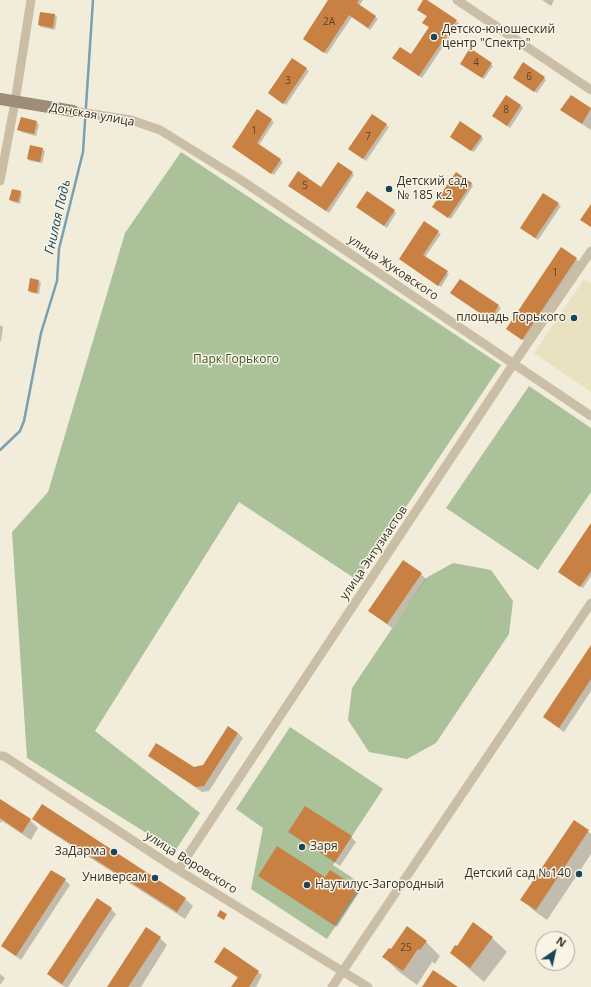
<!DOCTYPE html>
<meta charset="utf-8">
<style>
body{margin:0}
#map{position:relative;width:591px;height:987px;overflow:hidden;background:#f2ecda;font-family:"Open Sans",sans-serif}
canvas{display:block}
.north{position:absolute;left:535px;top:931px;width:40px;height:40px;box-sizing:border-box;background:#f9f5e6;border:1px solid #aba69a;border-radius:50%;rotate:34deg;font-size:11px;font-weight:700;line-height:16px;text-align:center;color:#362f27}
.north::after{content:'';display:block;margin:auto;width:14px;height:18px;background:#1c4658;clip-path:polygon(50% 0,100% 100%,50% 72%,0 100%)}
</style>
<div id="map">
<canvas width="591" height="987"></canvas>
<div class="north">N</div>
</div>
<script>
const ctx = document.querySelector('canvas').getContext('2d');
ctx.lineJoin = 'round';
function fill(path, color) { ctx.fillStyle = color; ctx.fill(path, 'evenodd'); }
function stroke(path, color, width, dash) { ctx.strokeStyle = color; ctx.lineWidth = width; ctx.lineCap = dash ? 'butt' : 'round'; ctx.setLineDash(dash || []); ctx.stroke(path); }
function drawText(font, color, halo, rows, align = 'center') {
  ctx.font = font + ' "Open Sans",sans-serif'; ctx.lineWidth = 3; ctx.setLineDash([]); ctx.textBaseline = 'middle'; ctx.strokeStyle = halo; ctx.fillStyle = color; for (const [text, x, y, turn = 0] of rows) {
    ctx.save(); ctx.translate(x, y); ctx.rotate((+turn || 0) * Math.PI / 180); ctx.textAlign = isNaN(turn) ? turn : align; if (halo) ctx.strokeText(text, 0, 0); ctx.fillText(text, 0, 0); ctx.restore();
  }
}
fill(new Path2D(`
 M181,152L501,365L357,580L239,502L95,731L200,813L175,851L27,758L12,532L48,492L125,233Z
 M529,386L591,428V492L538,570L446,508Z
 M453,563L491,570L513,601L509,634L436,743L407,759L369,752L348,720L352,688L426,578Z
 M290,727L383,789L333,865L363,885L327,939L251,889L263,828L236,809Z`), '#abc19a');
fill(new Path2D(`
 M584,279L591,284V392L534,353Z`), '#eae1c0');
fill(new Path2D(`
 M330,0H363L359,6L378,19L370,30L352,17L327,54L306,41Z
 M424,0L459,23L422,78L395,60L411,55L430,28L426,25L428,17L420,12Z
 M542,0H554L551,6Z
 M41,13L55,15L57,17L55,30L41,27L39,25Z
 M292,59L309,71L286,105L271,95Z
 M491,64L493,66L484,79L464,66Z
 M544,78L546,80L537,93L516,80Z
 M571,96L591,109V130L564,112Z
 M521,106L523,108L510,128L493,116Z
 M258,111L274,122L259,145L283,162L274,175L235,149Z
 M372,115L389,127L366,161L351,151Z
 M36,122L39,125L36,136L21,132L19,130Z
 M481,136L483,139L474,152L453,139Z
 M42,149L45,151L42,163L30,161L28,159Z
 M352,173L354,175L329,213L292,188H322Z
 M471,183L473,186L451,219L436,209Z
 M20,192L22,194L20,204L13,202L10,200Z
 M558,204L561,206L538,240L523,230Z
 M357,207L394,211L396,213L387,228Z
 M424,223L441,234L425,257L449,274L441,287L402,261Z
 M561,249L580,262L526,342L511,332Z
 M460,280L501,308L492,321L454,295Z
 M39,281L41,283L39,294L31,293L29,290Z
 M0,325L3,327L1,341H0Z
 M591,524V576L583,588L561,574Z
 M421,574L426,579L392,628L370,611Z
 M591,647V691L564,732L544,717Z
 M238,733L243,738L209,791L202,792L149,756L193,768L204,766Z
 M0,800L30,820L38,828L31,840L2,821L0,823Z
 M34,819L185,899L193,906L185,919L41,826Z
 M574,821L591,834V854L547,920L533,910L522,899Z
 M290,832L351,837L356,842L340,866Z
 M330,871L360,891L337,927L262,878L325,879Z
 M65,880L70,885L21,960L7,950L2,945Z
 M111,909L116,914L68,987H65L53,979L48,974Z
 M473,924L492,938L507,952L484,982L451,953L457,947Z
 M160,938L167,945L141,987H108Z
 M426,942L440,956L435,964L432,962L417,985L398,971L384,957L391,951Z
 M224,949L262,975L256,987H232L238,978L215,962Z
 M0,974L5,978L0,985Z`), '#0003');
stroke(new Path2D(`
 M0,450L20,431L24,421L41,333L57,281L59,249L83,152L93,0`), '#78a0af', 2.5);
fill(new Path2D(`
 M328,0H359L357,3L376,16L368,28L349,15L324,53L303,39Z
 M423,0H427L457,20L419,76L392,58L400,47L411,54L429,27L422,23L427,16L417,10Z
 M40,12L55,14L53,28L38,25Z
 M470,48L492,63L482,78L460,64Z
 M292,58L307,68L283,104L268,93Z
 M523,62L545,77L534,92L513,78Z
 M506,95L521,105L507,126L492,116Z
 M571,95L591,108L582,124L560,110Z
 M257,109L272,119L257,143L281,159L271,174L232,147Z
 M372,114L387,124L363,159L348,149Z
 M21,117L37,121L34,134L17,130Z
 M460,121L482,136L471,151L450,137Z
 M30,145L43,148L40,162L27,159Z
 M338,162L353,172L326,211L288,186L298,171L321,187Z
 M456,172L472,183L448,218L432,207Z
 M12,189L21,191L18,202L9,200Z
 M367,191L395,210L384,226L356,207Z
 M543,193L559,203L535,238L520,228Z
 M591,204V227L580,220Z
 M424,221L439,231L423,255L448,271L438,286L399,259Z
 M561,247L577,258L522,340L506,329Z
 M30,278L39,280L37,293L28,291Z
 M460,279L499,305L490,320L450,293Z
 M591,523V571L580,587L558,572Z
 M403,560L422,573L387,624L368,611Z
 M591,645V679L559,728L543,717Z
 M228,726L238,733L204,786L196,787L148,756L156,743L194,767L203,765Z
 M0,799L31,819L22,833L0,818Z
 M42,804L186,898L177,912L32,819Z
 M305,806L352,836L335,862L288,832Z
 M574,820L589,830L536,910L520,900Z
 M277,846L325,877L330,870L358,888L334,925L258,876Z
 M51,870L66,879L16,956L1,946Z
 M97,898L112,908L62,984L47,974Z
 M220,910L227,914L224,920L217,916Z
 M473,922L493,937L470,968L450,953L455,945L457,946Z
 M407,926L427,941L420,950L418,949L403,971L382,957L389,948L391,949Z
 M146,927L161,937L128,987H107Z
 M224,947L259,971L249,987H231L238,977L214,962Z
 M433,970L458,987H422Z`), '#c88142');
stroke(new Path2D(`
 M457,0L591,90
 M73,111L131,120L160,130L241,180L591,416
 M0,181L15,102L31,0
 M0,756H4L178,870L368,987
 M178,870L514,363L591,251
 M332,987L591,603`), '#cabfa6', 9);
stroke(new Path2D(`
 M0,99L73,111`), '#9e8e77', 12);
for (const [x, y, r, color] of [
 [434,37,4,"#1c4658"],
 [389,189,4,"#1c4658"],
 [574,318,4,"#1c4658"],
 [302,847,4,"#1c4658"],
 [114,852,4,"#1c4658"],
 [579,874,4,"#1c4658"],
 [155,878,4,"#1c4658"],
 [307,885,4,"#1c4658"]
]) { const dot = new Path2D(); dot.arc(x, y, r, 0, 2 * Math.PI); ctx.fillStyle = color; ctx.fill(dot); stroke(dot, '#f9f5e6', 1.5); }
drawText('10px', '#5a442e', null, [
 ["2А",329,22],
 ["4",476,63],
 ["6",529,77],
 ["3",288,81],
 ["8",506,110],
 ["1",254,131],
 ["7",368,137],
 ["5",305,186],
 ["1",555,273],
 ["25",406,948]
]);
drawText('12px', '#362f27', '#f9f5e6', [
 ["Детско-юношеский",442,30],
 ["центр \"Спектр\"",442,44],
 ["Детский сад",397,182],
 ["№ 185 к.2",397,196],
 ["площадь Горького",566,318,"right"],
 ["Заря",310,847],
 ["ЗаДарма",106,852,"right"],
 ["Детский сад №140",571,874,"right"],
 ["Универсам",147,878,"right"],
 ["Наутилус-Загородный",315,885]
], 'left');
drawText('12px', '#362f27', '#f9f5e6', [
 ["Донская улица",92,115,10],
 ["улица Жуковского",393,268,34],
 ["улица Энтузиастов",374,553,-56],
 ["улица Воровского",191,863,32]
]);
drawText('12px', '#3b542a', '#f9f5e6', [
 ["Парк Горького",236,360]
]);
drawText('italic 13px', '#1c4658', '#f9f5e6', [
 ["Гнилая Падь",58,217,-77]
]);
</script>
